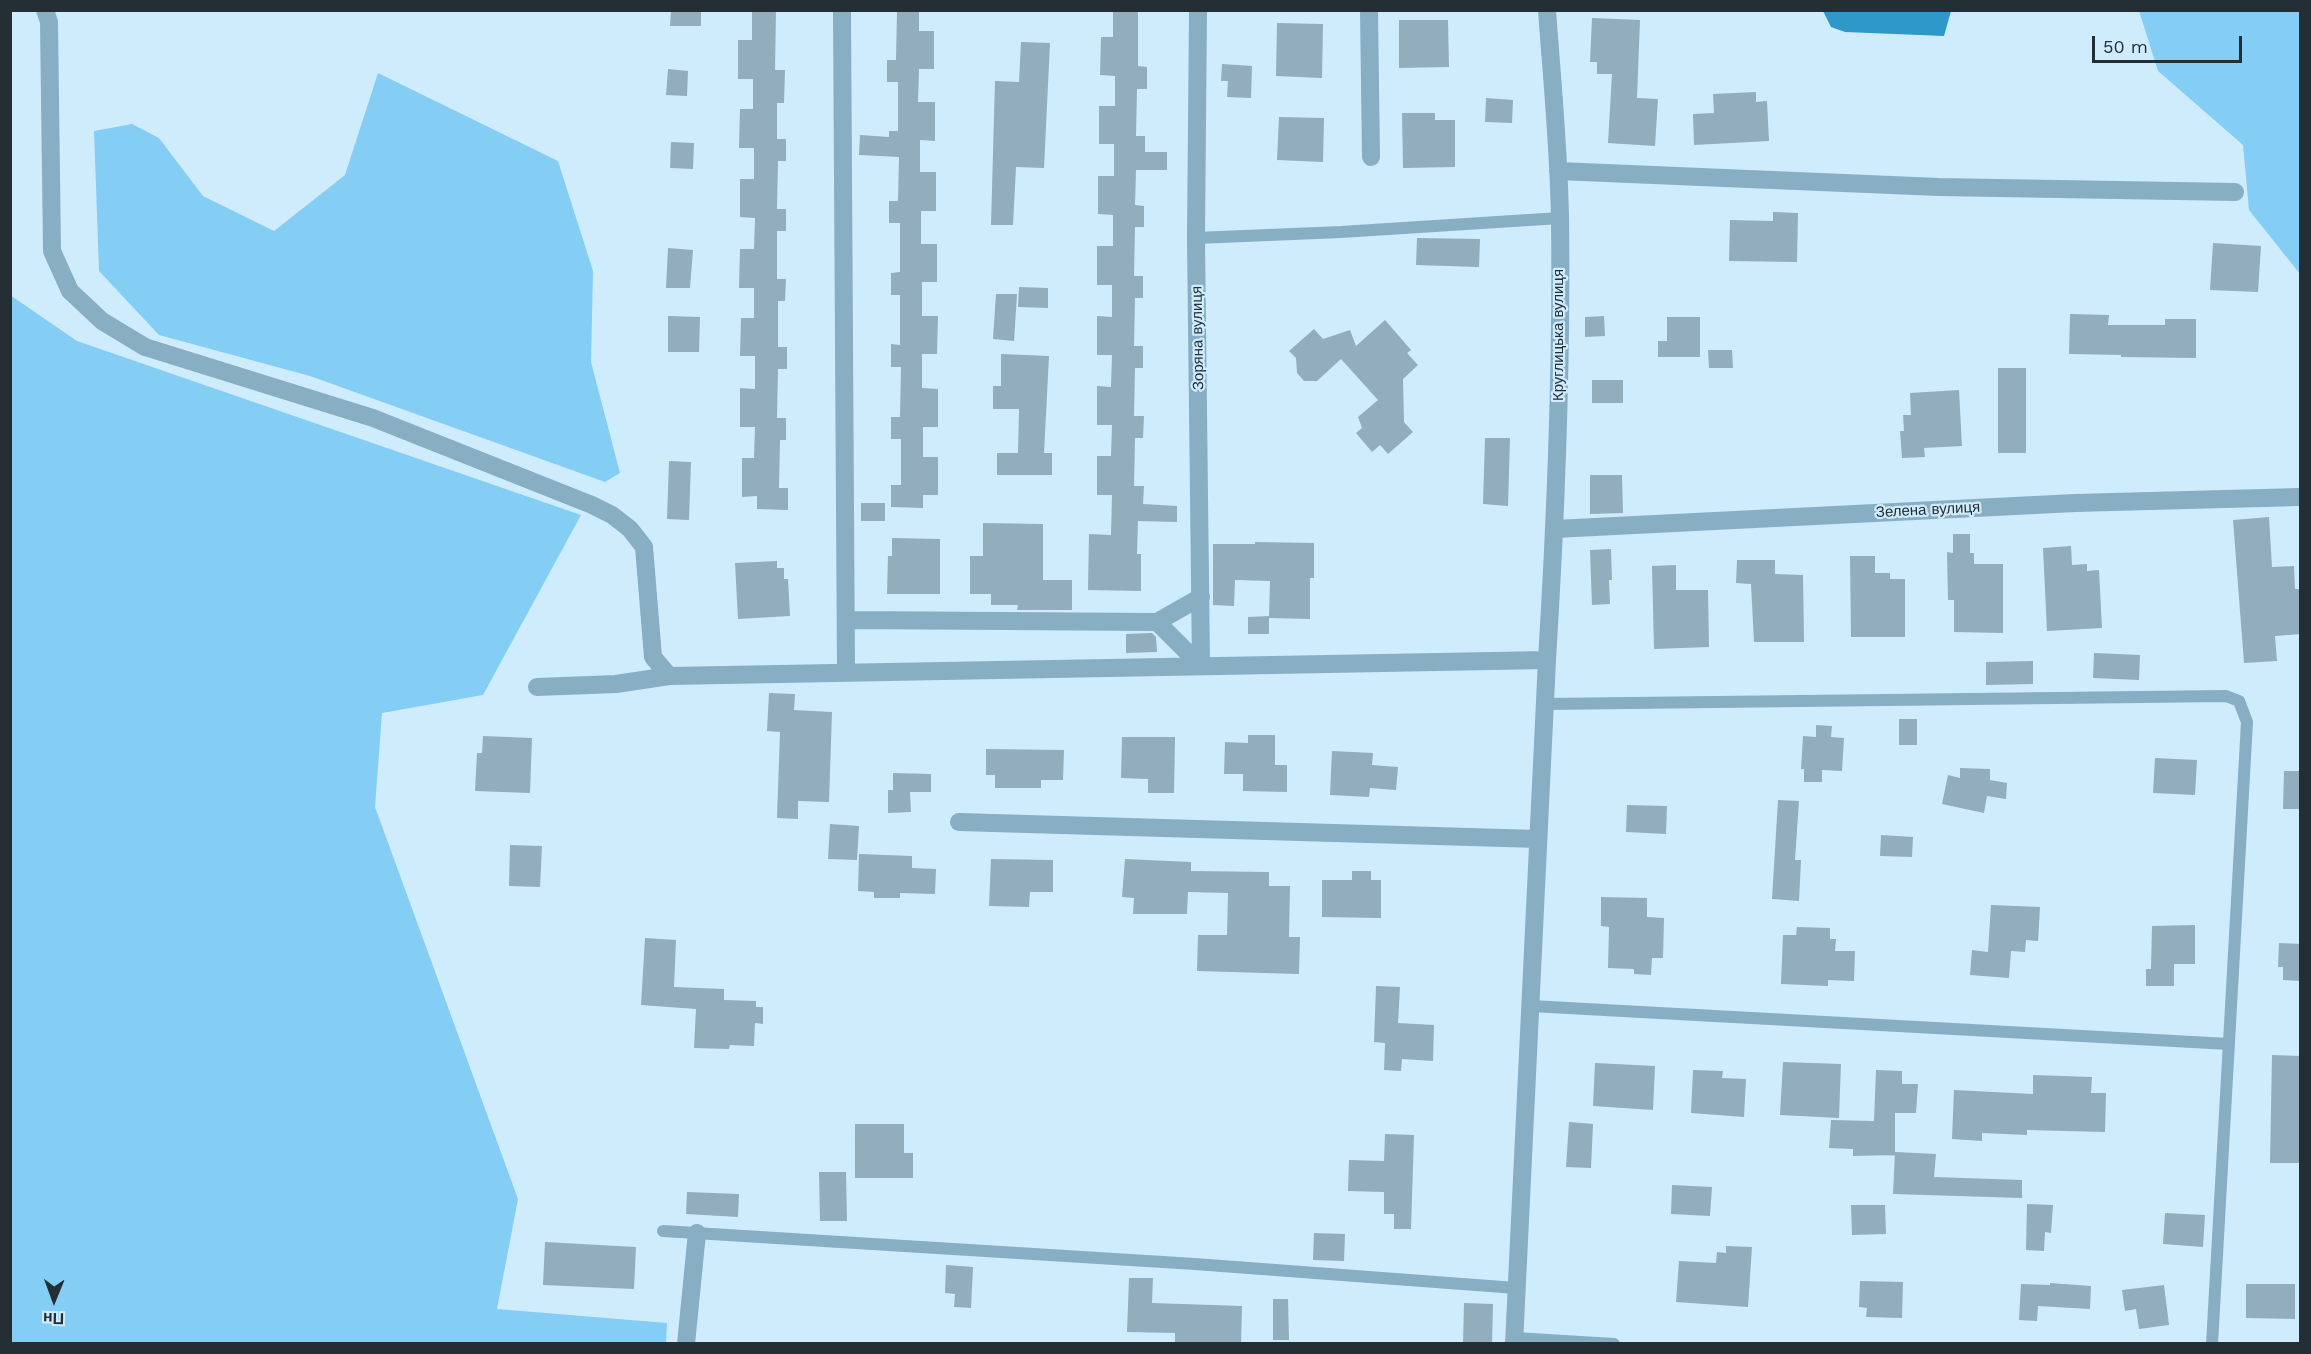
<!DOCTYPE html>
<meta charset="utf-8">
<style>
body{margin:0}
#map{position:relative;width:2311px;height:1354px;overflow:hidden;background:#cfecfd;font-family:"Work Sans",sans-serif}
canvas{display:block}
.frame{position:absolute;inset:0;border:12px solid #242f35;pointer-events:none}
.north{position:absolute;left:24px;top:1270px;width:60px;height:60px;-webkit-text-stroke:4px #cfecfd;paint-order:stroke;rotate:181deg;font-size:16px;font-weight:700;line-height:24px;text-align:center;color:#242f35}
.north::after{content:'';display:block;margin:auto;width:21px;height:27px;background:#242f35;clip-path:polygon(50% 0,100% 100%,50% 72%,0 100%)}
.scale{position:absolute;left:2092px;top:36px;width:150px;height:27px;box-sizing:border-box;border:3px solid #242f35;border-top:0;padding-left:8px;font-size:18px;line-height:21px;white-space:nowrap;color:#242f35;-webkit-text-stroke:4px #cfecfd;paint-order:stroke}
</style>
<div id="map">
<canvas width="2311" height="1354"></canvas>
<div class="frame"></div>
<div class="north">Пн</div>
<div class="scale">50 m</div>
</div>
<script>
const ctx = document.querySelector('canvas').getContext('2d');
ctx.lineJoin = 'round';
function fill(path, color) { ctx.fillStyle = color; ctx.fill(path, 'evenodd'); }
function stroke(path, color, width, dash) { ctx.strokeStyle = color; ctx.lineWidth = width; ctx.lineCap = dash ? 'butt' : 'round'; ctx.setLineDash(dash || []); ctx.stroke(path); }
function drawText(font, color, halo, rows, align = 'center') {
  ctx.font = font + ' "Work Sans",sans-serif'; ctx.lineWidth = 4.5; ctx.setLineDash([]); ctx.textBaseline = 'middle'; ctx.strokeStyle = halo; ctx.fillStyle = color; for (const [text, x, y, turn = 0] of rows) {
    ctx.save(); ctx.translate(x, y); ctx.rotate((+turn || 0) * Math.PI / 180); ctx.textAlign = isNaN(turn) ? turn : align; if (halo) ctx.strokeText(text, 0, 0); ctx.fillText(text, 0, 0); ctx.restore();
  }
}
fill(new Path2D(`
 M2139,11H2300V274L2249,210L2243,145L2158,71Z
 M378,73L558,161L593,271L591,362L620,473L605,482L310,376L159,335L99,271L94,131L132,124L159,138L203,196L274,231L345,175Z
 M10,295L77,341L581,515L483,695L382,713L375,807L518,1199L497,1309L667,1323L666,1343H11Z`), '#84cef6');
fill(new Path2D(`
 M1951,11L1944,36L1845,32L1831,27L1823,11Z`), '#2e98c8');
fill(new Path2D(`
 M671,10H701V26H670Z
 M752,10H776L775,70H785L784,103H777V139H786V161H778L777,209H786V231H777V279H786L785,301H778V347H787V369H778L777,418H786V440H780L779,488H788V510L757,509V496L742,497V458H754L755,427H740V388L755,389V356H740L741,318H754V288H739L740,249H754L755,218L740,217V179H754V148H739L740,109H753V79H738V40H752Z
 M897,10H919V31H934V69H919L918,102H935V141L920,140V172H936V211H921V244H937V282H922V316H938L937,354H922V388L938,389V427H923V457H938V495H923V508L891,507V485H901V439H891V417H900L901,367H891V344L900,345V295H891V273L900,272V223H889V201H898L899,157L859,155L860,135L889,137V131H898V82H887V60H896Z
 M1113,10H1138V66L1147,67V89H1137L1136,136H1145V152H1167V170H1136L1135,205L1144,206V227H1135L1134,276H1143V298H1135L1134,346H1143V368H1135L1134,416H1144L1143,438H1135L1134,486H1144L1143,504L1177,506V522L1138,521L1137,554H1141V591L1088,590L1089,534L1111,535L1112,495H1097V456H1111L1112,425H1097V386L1111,387L1112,355H1097V316L1112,317V285H1097V246H1113V215L1098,214V176H1114V144H1099V106H1115V76L1100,75L1101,37H1113Z
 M1592,18L1640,20L1637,98L1658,99L1655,146L1608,143L1612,74H1597V62H1590Z
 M1399,20H1448L1449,67L1399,68Z
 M1277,23L1323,24L1322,78L1276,76Z
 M1021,42L1050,43L1044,168L1016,167L1013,225H991L995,81L1019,82Z
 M1222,64L1252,66L1251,98L1227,97L1228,81H1221Z
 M668,69L688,71L687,96L666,95Z
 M1756,92V102L1767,101L1769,141L1694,145L1693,114L1714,113L1713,94Z
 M1486,98L1513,100L1512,123L1485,122Z
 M1402,113H1435V120H1455V167L1403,168Z
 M1279,117L1324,118L1323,162L1277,160Z
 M671,142L694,143L693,169L670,168Z
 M1773,212L1798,213L1797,262L1729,261L1730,220L1773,221Z
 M1417,238L1480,239L1479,267L1416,265Z
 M2213,243L2261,246L2258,292L2210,290Z
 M668,248L693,250L690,288H666Z
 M1019,287L1048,288V308L1018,307Z
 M996,294H1017L1014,341L993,339Z
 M2070,314L2109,315L2108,325H2165V319H2196V358L2121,357V355L2069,354Z
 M668,316L700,317L699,352H668Z
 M1604,316L1605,336L1585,337V317Z
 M1667,317H1700V357H1658V341H1667Z
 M1385,320L1411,350L1407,353L1418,365L1403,379L1404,422L1413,432L1388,454L1380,445L1372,452L1356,433L1362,428L1358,417L1378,400L1341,359L1317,381H1304L1297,373L1296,358L1289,351L1314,329L1323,339L1350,330L1356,346Z
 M1708,350H1732L1733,368H1709Z
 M1001,354L1049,356L1044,453H1052V475H997V453H1018L1019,409H993V386H1001Z
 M1998,368H2026V453H1998Z
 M1592,380H1623V403H1592Z
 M1959,390L1962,446L1924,448L1925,457L1902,458L1900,431H1904L1903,415H1911L1910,393Z
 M1485,438H1510L1508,506L1483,504Z
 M669,461L691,462L689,520L667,519Z
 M1590,475H1622L1623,513L1590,514Z
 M861,503H885V521H861Z
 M2269,517L2272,567L2294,566L2295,589H2301V634L2275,636L2277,661L2244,663L2233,520Z
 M983,523L1043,524V580H1072V610H1017L1018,605H991V594H970V556H983Z
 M1953,534H1970V553H1974V564H2003V633L1954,632V600H1948L1947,552L1953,553Z
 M892,538L940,539V594H887L888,556H892Z
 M1255,542L1314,543V578H1310V619L1269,618L1270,581L1235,580L1234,606L1213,605V544H1255Z
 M2071,546L2072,565L2087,564V571L2099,570L2102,628L2047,631L2043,548Z
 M1611,549L1612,580H1609L1610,604L1592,605L1590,550Z
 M1850,556H1875V573H1890V579H1905V637H1851Z
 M1737,560H1775V574L1803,575L1804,642H1754L1751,584L1736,583Z
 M777,561V568H784V579H788L790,616L738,619L735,563Z
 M1676,565V590H1708L1709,647L1654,649L1652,566Z
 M1269,616V634H1248V617Z
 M1152,633L1156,637L1157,652L1126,653V634Z
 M2094,653L2140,655L2139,680L2093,678Z
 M2033,661V684L1986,685V662Z
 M769,693L795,694L794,710L832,712L829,802L798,801V819L777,818L780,732L767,731Z
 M1899,719H1917V745H1899Z
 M1816,725L1832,726L1831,737L1844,738L1842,771L1822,770V782H1804V769H1801L1803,736L1816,737Z
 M1248,735H1275V765H1287V792L1243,791V774H1224L1225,742L1248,743Z
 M483,736L532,738L530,793L475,791L477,753H482Z
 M1122,737H1175L1174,793H1148V779L1121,778Z
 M986,749L1064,750L1063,780H1041V788H995V775H986Z
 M1332,751L1373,753L1372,765L1398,767L1396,790L1370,788L1369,797L1330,795Z
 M2155,758L2197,760L2195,795L2153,793Z
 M1960,768L1990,769V780L2007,783L2006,799L1987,796L1984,813L1942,804L1948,775L1960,778Z
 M2284,771H2301V809H2283Z
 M893,773L931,774V792H910L911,812L888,813V790H893Z
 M1778,800L1799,801L1795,860H1801L1799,901L1772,899Z
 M1627,805L1667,806L1666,834L1626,832Z
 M830,824L859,826L857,860L828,859Z
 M1881,835L1913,837L1912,857L1880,856Z
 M510,845L542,846L540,887L509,886Z
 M859,854L912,856V868L936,869L935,894L900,893V898H874V892L858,891Z
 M991,859L1053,860V892H1030L1029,907L989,906Z
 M1125,859L1191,862V871L1269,872V886H1290L1289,937H1300L1299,974L1197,971L1198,935H1227L1228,893L1188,892L1187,914H1133L1134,898L1122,897Z
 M1352,871H1371V880H1381V918L1322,917V880H1352Z
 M1601,897L1647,898V917L1664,918L1663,958H1652L1651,975L1634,974V969L1608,968L1609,927L1601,926Z
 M1991,905L2040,907L2038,941L2026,940L2025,952L2011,951L2009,978L1970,975L1972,950L1988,952Z
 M2195,925V964H2174V986H2146V969H2151L2152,926Z
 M1797,927L1830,928V939H1836L1835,951H1855L1854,981L1828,980V986L1781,984L1783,935H1796Z
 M645,938L676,940L674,987L724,989V1000L756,1001V1007H763V1024L755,1023L754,1046L730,1045L729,1049L694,1048L696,1009L641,1005Z
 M2279,943L2301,944V981L2283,980V967H2278Z
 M1376,986L1400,987L1398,1023L1434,1025L1433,1061L1402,1059L1401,1071L1384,1070L1385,1043L1374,1042Z
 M2272,1055L2301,1056L2299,1163H2270Z
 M1783,1062L1841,1064L1839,1118L1780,1115Z
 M1595,1063L1655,1066L1653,1110L1593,1106Z
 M1693,1070L1723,1071L1722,1078L1746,1079L1744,1117L1691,1113Z
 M1876,1070L1902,1071V1084H1918L1916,1113H1895V1155L1853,1156V1149L1829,1148L1831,1120L1874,1121Z
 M2033,1075L2092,1077L2091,1093H2106L2105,1132L2027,1130V1135L1982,1133V1141L1952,1139L1954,1090L2033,1094Z
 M1569,1122L1593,1124L1591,1168L1566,1167Z
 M855,1124H904V1153H913V1178H855Z
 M1385,1134L1414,1135L1411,1229H1394V1214H1384V1192L1348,1191L1349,1160L1384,1161Z
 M1895,1152L1936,1154L1934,1177L2022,1180V1198L1893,1194Z
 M819,1172H846L847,1221H820Z
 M1672,1185L1712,1187L1710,1216L1671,1214Z
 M687,1192L739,1194L738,1217L686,1214Z
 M2027,1204L2053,1205L2051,1233L2045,1232L2044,1251L2026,1250Z
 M1851,1205H1885L1886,1234L1852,1235Z
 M2165,1213L2205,1215L2203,1247L2163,1244Z
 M1314,1233L1345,1234L1344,1261L1313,1260Z
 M545,1242L636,1247L634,1289L543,1285Z
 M1726,1246L1752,1247L1748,1307L1676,1302L1679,1261L1716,1263L1717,1252L1726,1253Z
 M946,1265L973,1267L971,1308L954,1307L955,1294L945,1293Z
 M1129,1278H1153L1152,1303L1242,1306L1241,1344H1175V1333L1127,1332Z
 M1860,1281L1903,1282L1902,1318L1866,1317L1867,1308L1859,1307Z
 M2050,1283L2091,1286L2090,1309L2038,1306L2037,1321L2019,1320L2021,1284L2050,1285Z
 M2246,1284H2295V1319L2246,1318Z
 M2164,1285L2169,1325L2139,1329L2136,1309L2125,1311L2122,1290Z
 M1273,1299H1288L1289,1340H1273Z
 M1464,1303L1493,1304L1492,1344H1463Z`), '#92adbc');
stroke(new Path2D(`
 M1196,238L1341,232L1560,218
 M1545,704L2226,696L2239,701L2247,722L2212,1344
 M1531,1006L2229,1044
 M663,1231L1195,1264L1516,1288
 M1515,1338L1614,1344`), '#87aec3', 12);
stroke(new Path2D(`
 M45,10L49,22L52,251L70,291L102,321L145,347L373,418L592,505L612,515L630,529L644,547L653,657L669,676L1547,660L1514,1344
 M842,10L846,673
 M1198,10L1196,238L1201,666
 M1369,10L1371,157
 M1558,171L1939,187L2235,192
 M1555,529L2075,503L2300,497
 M1201,597L1157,622L1201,666
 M847,620L1157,622
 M1547,660C1556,513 1562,366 1560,219C1559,150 1552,80 1547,10
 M537,687L616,684L669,676
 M959,822L1538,839
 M686,1344L697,1233`), '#87aec3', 18);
drawText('15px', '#242f35', '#cfecfd', [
 ["Круглицька вулиця",1559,335,-90],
 ["Зоряна вулиця",1198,338,-91],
 ["Зелена вулиця",1928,510,-3]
]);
</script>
